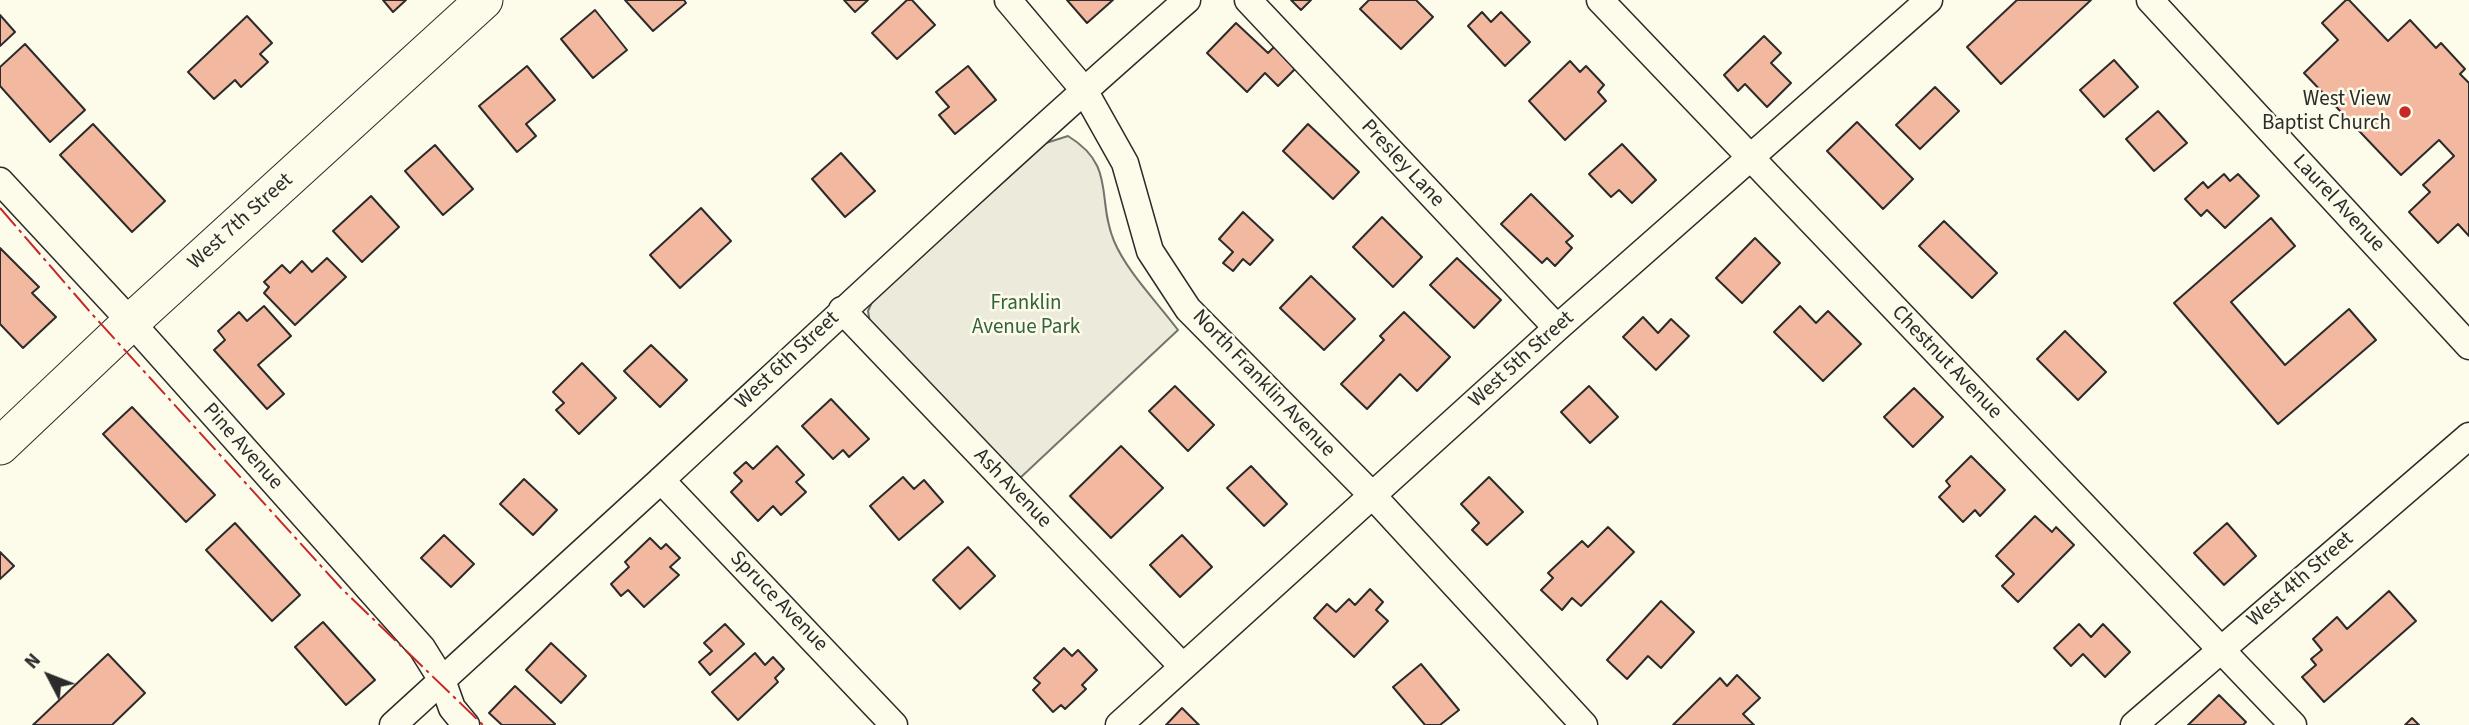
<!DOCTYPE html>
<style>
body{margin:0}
#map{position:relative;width:2469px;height:725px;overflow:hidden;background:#fdfbea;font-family:"Source Sans 3",sans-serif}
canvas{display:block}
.north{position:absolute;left:14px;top:641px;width:70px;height:70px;-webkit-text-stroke:5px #fdfbea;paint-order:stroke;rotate:312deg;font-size:19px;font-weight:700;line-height:28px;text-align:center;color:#2b2b2b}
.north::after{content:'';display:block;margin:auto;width:24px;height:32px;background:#2b2b2b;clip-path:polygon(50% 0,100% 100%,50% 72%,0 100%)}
</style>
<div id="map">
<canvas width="2469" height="725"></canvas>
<div class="north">N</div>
</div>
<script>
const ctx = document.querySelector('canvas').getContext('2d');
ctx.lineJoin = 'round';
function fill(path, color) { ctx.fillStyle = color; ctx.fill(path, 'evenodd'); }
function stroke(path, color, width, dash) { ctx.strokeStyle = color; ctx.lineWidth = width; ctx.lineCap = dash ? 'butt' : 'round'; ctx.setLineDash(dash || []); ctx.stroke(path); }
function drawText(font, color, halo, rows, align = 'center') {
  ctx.font = font + ' "Source Sans 3",sans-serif'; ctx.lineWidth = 5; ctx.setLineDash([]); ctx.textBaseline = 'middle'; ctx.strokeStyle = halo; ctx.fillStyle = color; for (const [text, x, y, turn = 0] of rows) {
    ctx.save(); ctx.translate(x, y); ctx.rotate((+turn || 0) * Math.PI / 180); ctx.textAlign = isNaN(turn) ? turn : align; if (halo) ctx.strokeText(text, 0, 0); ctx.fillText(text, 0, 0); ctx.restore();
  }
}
const green = new Path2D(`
 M1068,136C1117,166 1096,198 1114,241C1127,272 1158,303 1178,330L1019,479L870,323L868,311L873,300L1046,143Z`);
fill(green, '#ecebdb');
stroke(green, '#74746e', 2);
const building = new Path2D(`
 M383,0H406L393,12Z
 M625,0H684L686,3L653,31Z
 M844,0H868L855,12Z
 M907,0H912L935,25L897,59L872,33Z
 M1067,0H1113L1087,23Z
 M1291,0H1311L1301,10Z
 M1369,0H1416L1433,17L1401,49L1360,9Z
 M2017,0H2091L2001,84L1967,47Z
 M2346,0H2349L2388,41L2410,20L2436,48L2441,43L2465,69L2460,74L2469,83V236L2458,224L2438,243L2409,212L2430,192L2423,185L2454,156L2439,140L2401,175L2304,73L2338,40L2322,23Z
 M595,10L627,50L593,78L561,39Z
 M1482,12L1491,22L1501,12L1530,42L1505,66L1468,26Z
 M0,15L15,32L0,46Z
 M247,16L272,43L260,54L268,62L241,87L235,80L214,99L188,72Z
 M1236,23L1268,53L1274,47L1296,68L1278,86L1265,73L1247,92L1207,53Z
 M1764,36L1781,53L1771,63L1791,83L1767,107L1745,84L1738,91L1724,75Z
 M25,44L85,110L50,142L0,86V67Z
 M2114,60L2138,87L2104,117L2080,90Z
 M1570,61L1580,72L1586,66L1604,85L1598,92L1606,101L1565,140L1529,101Z
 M527,66L555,100L526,124L536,136L517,152L479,106Z
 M968,66L996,100L955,134L939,115L949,107L936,92Z
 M1935,87L1959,111L1920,149L1896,125Z
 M2158,111L2187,143L2154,171L2126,139Z
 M1857,122L1913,179L1883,209L1827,151Z
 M93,124L165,201L132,232L60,155Z
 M1308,124L1359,172L1333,199L1283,151Z
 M1622,144L1656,180L1632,203L1619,190L1611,197L1589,174Z
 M435,145L473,189L443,215L405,171Z
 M841,153L875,191L845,217L812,179Z
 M2224,174L2230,181L2238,174L2259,196L2225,228L2207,210L2201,216L2185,199L2203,182L2208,188Z
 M1531,194L1573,236L1566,242L1572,248L1555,266L1547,258L1542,263L1501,224Z
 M371,196L399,227L362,262L333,231Z
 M701,208L731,241L680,288L650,255Z
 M1243,212L1273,240L1250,265L1243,259L1233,271L1223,263L1233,252L1219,239Z
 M1382,217L1422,257L1393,287L1353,247Z
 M2271,218L2295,246L2231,302L2285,365L2349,309L2376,340L2278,424L2174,303Z
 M1944,221L1997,273L1972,298L1919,246Z
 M1755,238L1780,263L1742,303L1716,278Z
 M0,248L39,287L32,293L56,317L23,348L0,324Z
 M327,258L346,277L295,325L264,293L269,287L264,282L282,265L290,273L302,261L312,272Z
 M1457,258L1501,300L1474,328L1430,285Z
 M1311,276L1355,319L1324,350L1280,308Z
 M264,306L291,336L258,365L284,394L267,409L214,350L225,340L218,331L239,312L247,321Z
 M1800,306L1816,323L1828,311L1861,344L1823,381L1774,332Z
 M1404,312L1450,357L1417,391L1400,374L1367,409L1341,384L1384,340L1380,336Z
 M1643,317L1658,333L1671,319L1689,336L1656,370L1623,337Z
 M2065,331L2106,372L2078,400L2037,359Z
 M651,345L687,380L660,407L624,371Z
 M582,363L616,398L579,434L556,410L564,403L553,392Z
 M1175,386L1214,425L1188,451L1149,411Z
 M1589,386L1618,417L1590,443L1561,412Z
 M1914,388L1943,417L1913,447L1884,417Z
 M831,399L869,439L849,457L843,450L833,459L802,426Z
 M132,407L215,495L186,522L103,434Z
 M777,446L804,475L796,482L806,492L781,515L773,506L758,521L731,492L742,481L734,473L746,462L753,469Z
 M1121,446L1163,488L1111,538L1070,496Z
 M1971,456L2005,490L1980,516L1975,510L1963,522L1939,497L1950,486L1946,481Z
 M1251,466L1287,504L1264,526L1227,488Z
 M903,477L914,489L924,480L943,502L899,540L870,506Z
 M1489,477L1523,512L1487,545L1472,530L1479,523L1461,504Z
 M524,479L557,510L533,535L500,504Z
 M2035,516L2052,532L2056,527L2074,545L2018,602L2002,586L2014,574L1996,556Z
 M235,523L300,595L272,621L206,550Z
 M2227,523L2256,556L2224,585L2194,553Z
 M1608,527L1634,552L1581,606L1572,598L1562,610L1541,590L1553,578L1548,573L1582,541L1588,547Z
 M444,535L474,564L451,587L421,558Z
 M1182,535L1212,567L1180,597L1150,565Z
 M650,538L661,549L666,544L680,558L670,567L679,575L644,607L628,590L621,596L611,584L629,567L625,562Z
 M968,547L995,576L960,609L933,580Z
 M0,552L14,566L0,579Z
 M1370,589L1383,602L1376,610L1388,621L1354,657L1314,618L1327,604L1336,612L1349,599L1355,605Z
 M2389,591L2416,621L2324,702L2302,677L2316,665L2311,659L2322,650L2313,639L2337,617L2347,629Z
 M1661,601L1694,632L1661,668L1648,656L1627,679L1607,660Z
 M323,622L375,680L346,705L295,647Z
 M725,624L744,644L710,675L699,662L712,651L704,643Z
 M2079,624L2091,637L2103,624L2130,652L2105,677L2083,654L2071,666L2054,648Z
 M551,643L586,676L561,703L526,670Z
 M1064,648L1072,656L1078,650L1097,670L1082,685L1086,689L1065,709L1061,705L1053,712L1033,690L1040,683L1034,678Z
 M755,653L765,665L773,657L784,669L775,678L778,682L738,720L712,692Z
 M108,654L145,693L112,725H33Z
 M1421,664L1459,710L1440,725H1425L1393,687Z
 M1737,675L1760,698L1743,714L1754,725H1673L1720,678L1727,686Z
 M515,686L555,724L554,725H502L489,713Z
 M2219,695L2246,722L2243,725H2188Z
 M1182,708L1199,725H1166Z
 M2412,718L2419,725H2405Z`);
fill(building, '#f2b8a0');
stroke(building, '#2b2b2b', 2);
const street = new Path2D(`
 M1008,0L1084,90L1125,163L1150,251L1188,309L1373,496L1584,725
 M1248,0L1557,328
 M1600,0L2293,725
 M2150,0L2469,346
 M0,181L131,322L422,648L442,680L452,708L466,725
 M842,310L1183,667
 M661,480L894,725
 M393,725C482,643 571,562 660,481C835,319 1008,156 1187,0
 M1119,725L1557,328L1929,0
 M2134,725L2469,436`);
const secondary = new Path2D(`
 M0,446L131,322L484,0`);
stroke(street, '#2b2b2b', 29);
stroke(secondary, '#2b2b2b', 39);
stroke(street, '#fdfbea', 26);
stroke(secondary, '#fdfbea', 37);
stroke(new Path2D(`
 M0,208L91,313L341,588L483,725`), '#c62828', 2, [24, 5, 3.5, 5]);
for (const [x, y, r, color] of [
 [2405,112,7,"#c62828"]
]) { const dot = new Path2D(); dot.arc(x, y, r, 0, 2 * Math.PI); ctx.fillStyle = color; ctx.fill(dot); stroke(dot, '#fdfbea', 2.5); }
drawText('21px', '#2b2b2b', '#fdfbea', [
 ["West View",2391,100],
 ["Baptist Church",2391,124]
], 'right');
drawText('21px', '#2b2b2b', '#fdfbea', [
 ["Presley Lane",1402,164,47],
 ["Laurel Avenue",2338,204,47],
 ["West 7th Street",241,222,-42],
 ["West 5th Street",1522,360,-42],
 ["West 6th Street",788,361,-43],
 ["Chestnut Avenue",1946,363,46],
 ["North Franklin Avenue",1263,384,46],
 ["Pine Avenue",242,447,48],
 ["Ash Avenue",1012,489,46],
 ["West 4th Street",2301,580,-41],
 ["Spruce Avenue",778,602,46]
]);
drawText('21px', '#34623c', '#fdfbea', [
 ["Franklin",1026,304],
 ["Avenue Park",1026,328]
]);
</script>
